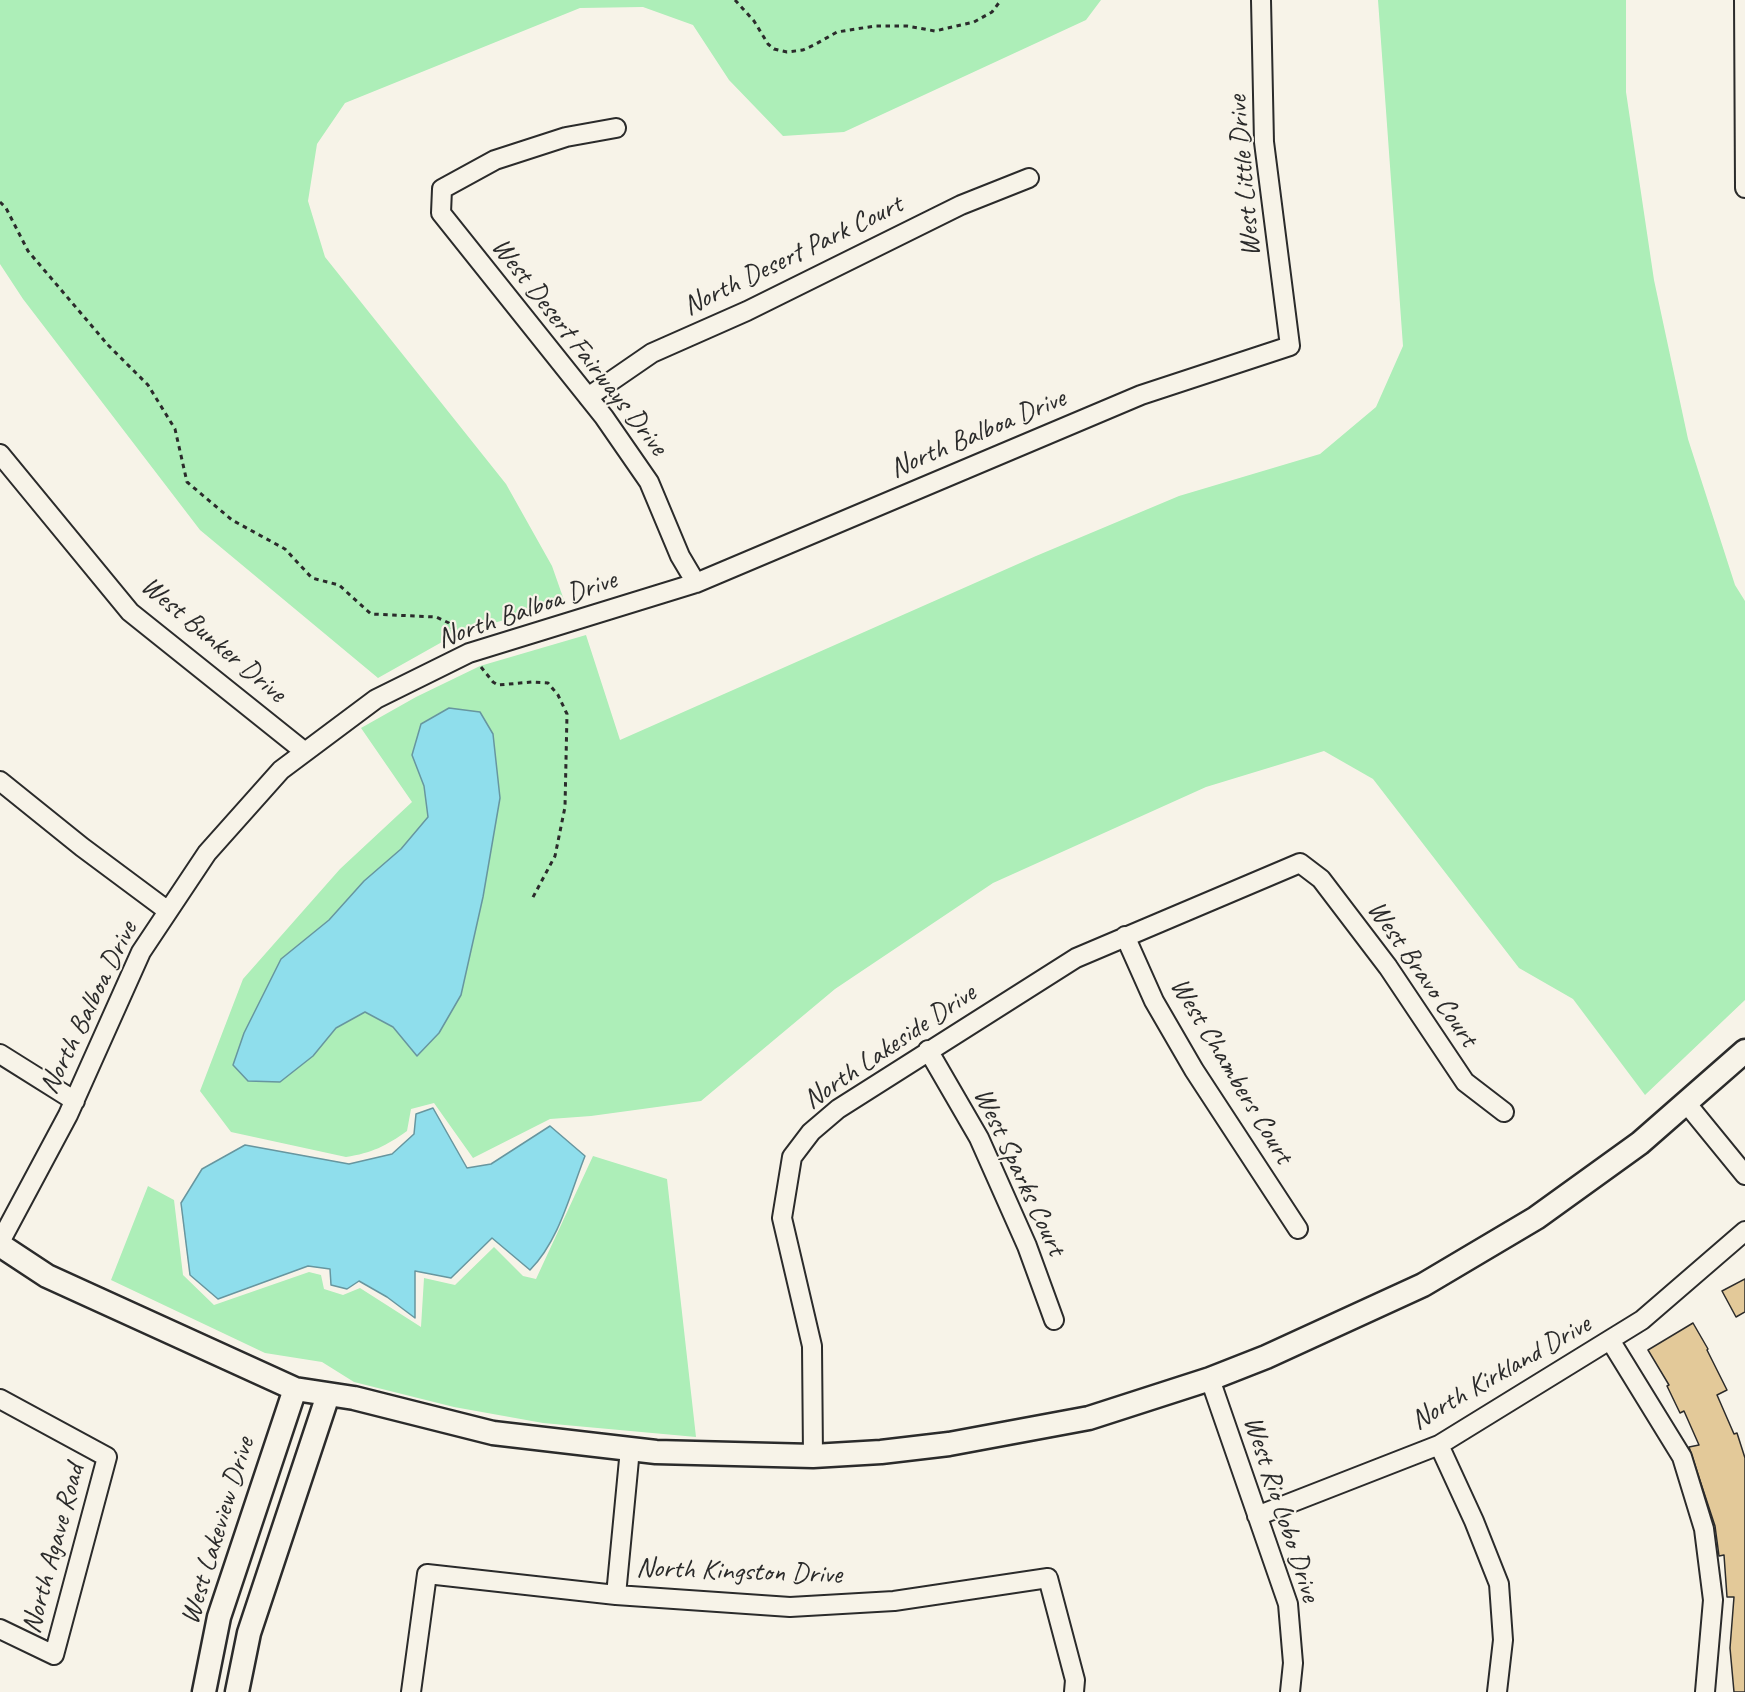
<!DOCTYPE html>
<style>
body{margin:0}
canvas{display:block;background:#f7f3e8}
</style>
<canvas width="1745" height="1692"></canvas>
<script>
const ctx = document.querySelector('canvas').getContext('2d');
ctx.lineJoin = 'round';
function fill(path, color) { ctx.fillStyle = color; ctx.fill(path, 'evenodd'); }
function stroke(path, color, width, dash) { ctx.strokeStyle = color; ctx.lineWidth = width; ctx.lineCap = dash ? 'butt' : 'round'; ctx.setLineDash(dash || []); ctx.stroke(path); }
function drawText(font, color, halo, rows, align = 'center') {
  ctx.font = font + ' Caveat,sans-serif'; ctx.lineWidth = 4.5; ctx.setLineDash([]); ctx.textBaseline = 'middle'; ctx.strokeStyle = halo; ctx.fillStyle = color; for (const [text, x, y, turn = 0] of rows) {
    ctx.save(); ctx.translate(x, y); ctx.rotate((+turn || 0) * Math.PI / 180); ctx.textAlign = isNaN(turn) ? turn : align; if (halo) ctx.strokeText(text, 0, 0); ctx.fillText(text, 0, 0); ctx.restore();
  }
}
fill(new Path2D(`
 M0,0H1101L1086,20L844,132L783,136L729,80L693,25L643,7L580,8L345,103L317,144L308,201L325,257L506,484L552,566L565,603L458,633L378,678L200,530L23,299L0,264Z
 M1378,0H1626V92L1654,280L1688,439L1735,585L1745,601V1000L1645,1095L1573,999L1519,968L1373,779L1324,751L1206,787L993,883L835,989L701,1101L591,1116L550,1119L473,1158L434,1103L411,1109L407,1131C386,1146 372,1153 346,1157L231,1132L200,1091L243,979L340,869L412,802L361,728L416,697L480,666L586,635L620,740L1036,556L1179,496L1320,454L1376,407L1403,346Z
 M593,1156L667,1179L696,1437L543,1423L454,1407L354,1382L322,1362L265,1353L111,1280L148,1186L174,1200L183,1275L214,1305L309,1272L321,1275L324,1289L343,1295L360,1288L421,1327L424,1278L455,1285L494,1247L523,1276L536,1279Z`), '#adeeb8');
const water = new Path2D(`
 M449,708L480,712L493,734L500,798L483,897L461,995L439,1033L417,1056L393,1027L365,1012L336,1028L313,1056L280,1082L248,1081L233,1065L244,1033L281,959L329,920L364,881L401,849L428,817L424,786L412,755L421,724Z
 M433,1108L467,1168L491,1164L550,1126L585,1156C570,1194 559,1241 530,1270L492,1238L451,1278L415,1271V1318L387,1297L359,1281L347,1289L331,1285L330,1269L308,1266L218,1299L190,1275L181,1203L202,1169L245,1145L349,1164L392,1154L414,1134L416,1114Z`);
fill(water, '#8fdeec');
stroke(water, '#67969f', 1.5);
const building = new Path2D(`
 M1745,1279V1312L1736,1317L1722,1291Z
 M1693,1323L1708,1349L1707,1350L1727,1390L1717,1395L1734,1434L1737,1433L1745,1458V1692H1734L1730,1648L1734,1597H1727L1724,1555L1719,1556L1715,1526L1689,1447L1699,1445L1684,1411L1680,1413L1667,1386L1669,1385L1648,1350Z`);
fill(building, '#e3c999');
stroke(building, '#2b2b2b', 1.5);
const minor = new Path2D(`
 M1744,0L1745,188
 M616,128L566,137L495,160L442,189L441,213L604,417L649,482L680,556L696,583
 M588,397L652,353L747,311L961,205L1029,178
 M0,454L130,612L305,752
 M0,781L82,847L168,911
 M1125,936L1154,1001L1194,1070L1298,1229
 M928,1050L979,1138L1027,1246L1054,1320
 M0,1054L75,1101
 M1687,1104L1745,1175
 M0,1242L68,1115L141,952L207,853L281,770L376,699L469,653L696,583L1141,395L1290,346L1264,142L1261,0
 M1610,1340L1682,1457L1704,1529L1713,1600L1705,1692
 M1210,1379L1288,1604L1293,1663L1290,1692
 M0,1399L107,1457L54,1655L0,1629
 M1439,1445L1474,1521L1499,1584L1503,1640L1497,1692
 M813,1456L812,1346L782,1218L792,1157L811,1132L838,1109L1076,958L1300,863L1321,879L1388,967L1465,1082L1504,1112
 M1257,1516L1439,1445L1642,1320L1745,1231
 M616,1595L630,1449
 M411,1692L427,1574L616,1595L790,1607L894,1601L1048,1578L1075,1680L1074,1692`);
const tertiary = new Path2D(`
 M0,1245L47,1276L295,1389L354,1398L493,1433L656,1452L813,1456L881,1452L949,1444L1089,1418L1210,1379L1266,1357L1423,1285L1536,1218L1640,1143L1745,1051
 M204,1692L219,1617L295,1389
 M237,1692L249,1633L328,1395`);
stroke(minor, '#2b2b2b', 22);
stroke(tertiary, '#2b2b2b', 27);
stroke(new Path2D(`
 M735,0L754,21L768,44L774,49L787,52L803,50L814,45L837,32L875,26H907L935,31L974,22L992,12L1001,0
 M0,202L6,208L28,251L108,345L148,385L175,429L187,482L232,520L285,549L312,578L339,585L371,614L436,617L449,623L458,637
 M481,667L493,682L498,685L532,682L548,683L558,695L567,714L565,807L555,856L532,899`), '#2b2b2b', 3, [4.5, 4.5]);
stroke(minor, '#f7f3e8', 18);
stroke(tertiary, '#f7f3e8', 22);
drawText('28px', '#2b2b2b', '#f7f3e8', [
 ["West Little Drive",1245,176,-95],
 ["North Desert Park Court",793,256,-26],
 ["West Desert Fairways Drive",579,347,52],
 ["North Balboa Drive",978,434,-23],
 ["North Balboa Drive",527,610,-19],
 ["West Bunker Drive",213,640,40],
 ["West Bravo Court",1422,974,55],
 ["North Balboa Drive",89,1008,-64],
 ["North Lakeside Drive",890,1047,-34],
 ["West Chambers Court",1231,1071,59],
 ["West Sparks Court",1019,1172,65],
 ["North Kirkland Drive",1501,1373,-30],
 ["West Rio Lobo Drive",1281,1509,72],
 ["West Lakeview Drive",218,1531,-73],
 ["North Agave Road",54,1549,-75],
 ["North Kingston Drive",739,1572,2]
]);
</script>
